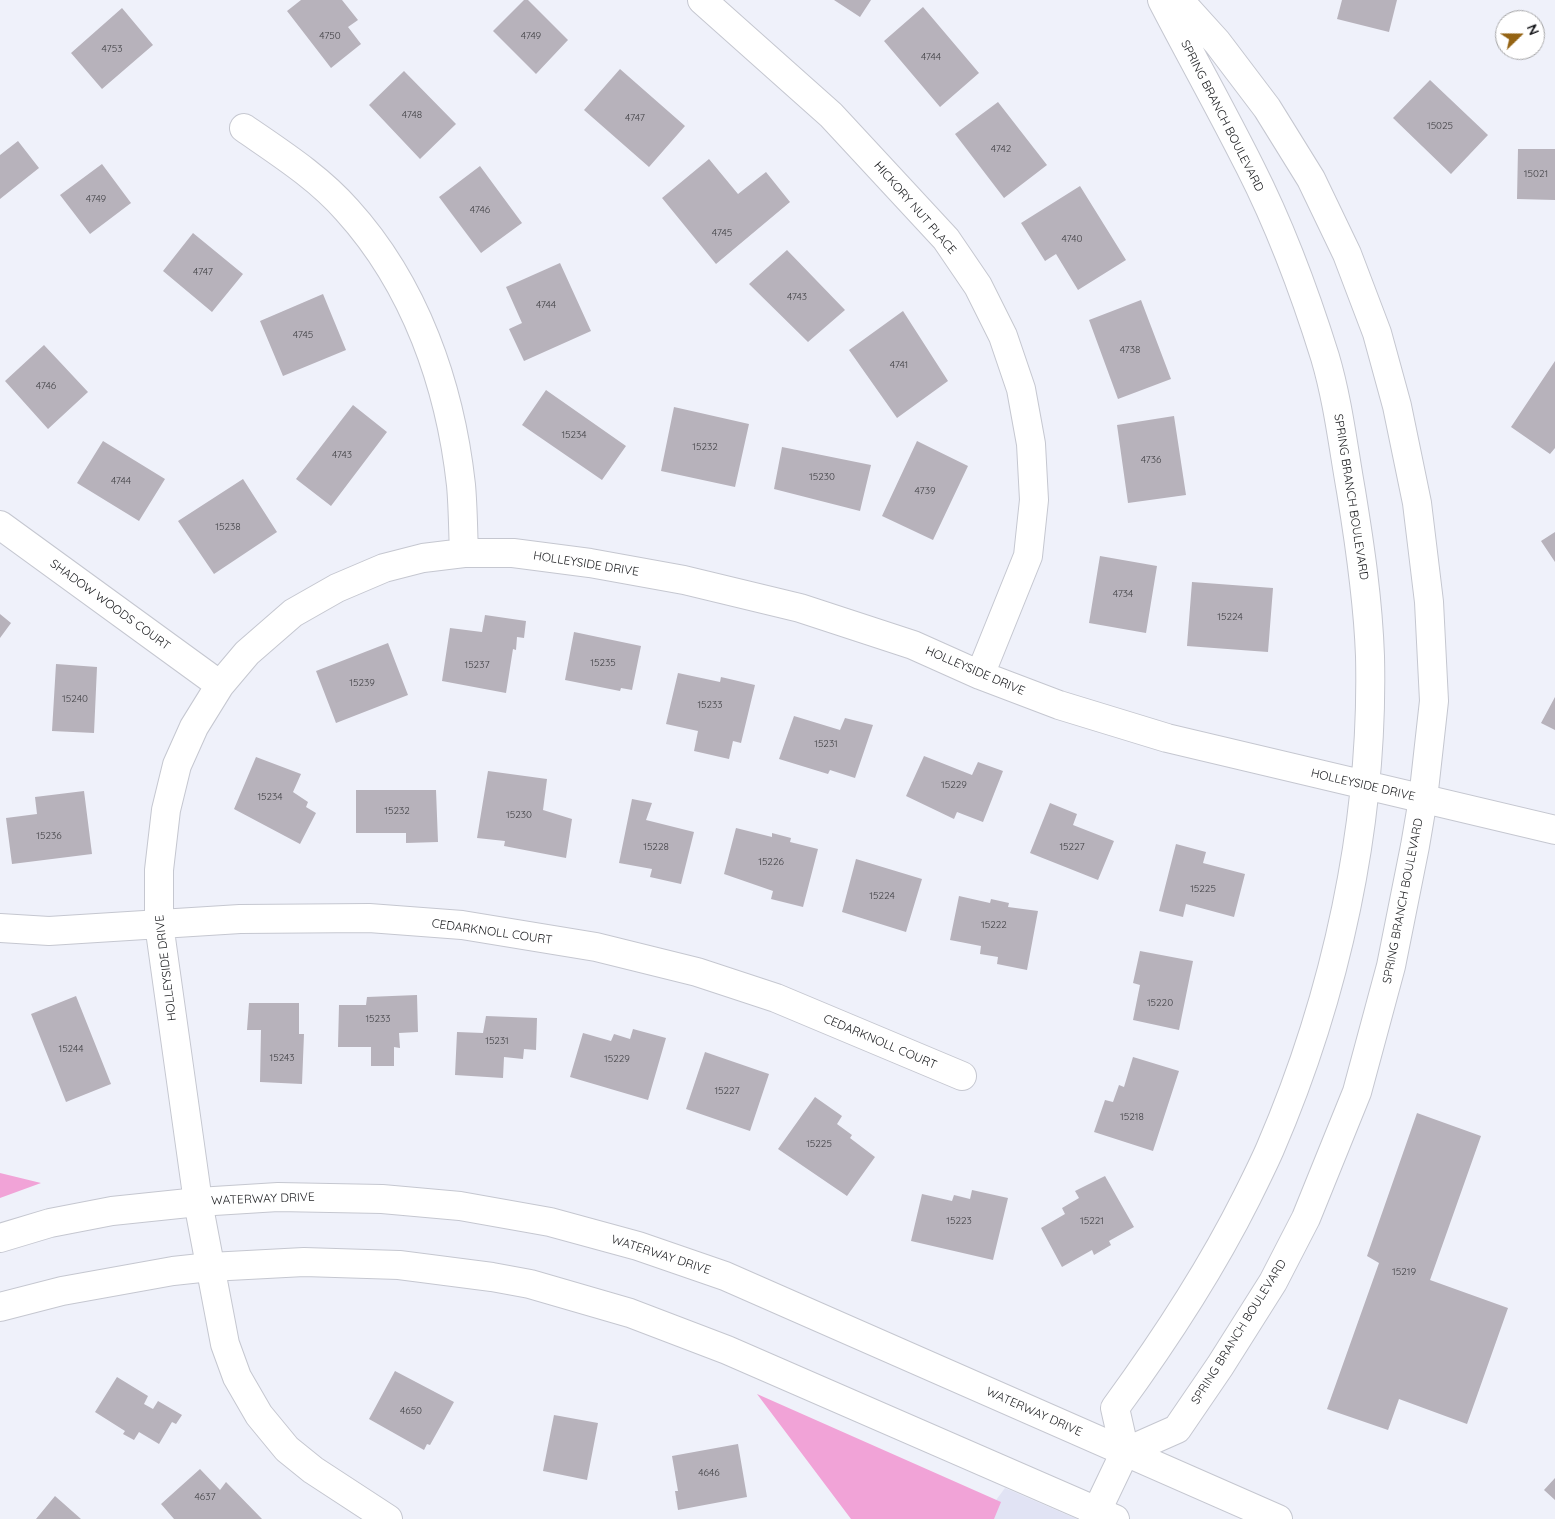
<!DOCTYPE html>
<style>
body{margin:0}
#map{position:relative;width:1555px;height:1519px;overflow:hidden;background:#eff1fa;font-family:Quicksand,sans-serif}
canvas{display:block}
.north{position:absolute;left:1495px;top:10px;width:50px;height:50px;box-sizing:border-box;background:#fff;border:1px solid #a4a4a5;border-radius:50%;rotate:68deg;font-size:14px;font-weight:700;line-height:20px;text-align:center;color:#1b1c1f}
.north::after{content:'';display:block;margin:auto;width:18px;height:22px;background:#946313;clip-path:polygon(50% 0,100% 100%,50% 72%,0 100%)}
</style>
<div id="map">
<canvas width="1555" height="1519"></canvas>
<div class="north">N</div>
</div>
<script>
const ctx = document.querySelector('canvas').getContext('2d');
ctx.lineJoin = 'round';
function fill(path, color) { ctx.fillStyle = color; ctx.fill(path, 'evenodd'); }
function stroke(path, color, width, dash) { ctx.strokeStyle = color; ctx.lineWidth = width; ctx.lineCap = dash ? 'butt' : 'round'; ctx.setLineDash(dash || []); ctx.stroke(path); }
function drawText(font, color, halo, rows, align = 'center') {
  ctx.font = font + ' Quicksand,sans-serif'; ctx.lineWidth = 4.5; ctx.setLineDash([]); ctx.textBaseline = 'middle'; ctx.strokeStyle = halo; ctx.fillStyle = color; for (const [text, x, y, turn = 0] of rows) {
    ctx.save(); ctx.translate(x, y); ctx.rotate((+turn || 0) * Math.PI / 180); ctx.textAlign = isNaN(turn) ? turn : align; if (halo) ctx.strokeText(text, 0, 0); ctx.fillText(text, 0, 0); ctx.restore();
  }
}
fill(new Path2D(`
 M1005,1488L1077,1519H982Z`), '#e1e3f4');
fill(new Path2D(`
 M0,1173L41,1183L0,1198Z
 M757,1394L1001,1502L994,1519H851Z`), '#f1a3d7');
fill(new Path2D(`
 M301,0H342L358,20L348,27L361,44L331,68L287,11Z
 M524,0H528L568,40L536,74L493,31Z
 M834,0H871L860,17Z
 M1342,0H1397L1389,32L1337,19Z
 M923,7L979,73L940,107L884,41Z
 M122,8L153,45L102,89L71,53Z
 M620,69L685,126L649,167L584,110Z
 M404,71L456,124L420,159L369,105Z
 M1430,80L1488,135L1451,174L1393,118Z
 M998,102L1047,165L1004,198L955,134Z
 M18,141L39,168L0,199V155Z
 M1518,149H1555V200L1517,199Z
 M709,159L738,194L766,172L790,202L716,264L662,198Z
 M102,164L131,203L90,234L60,195Z
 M480,166L522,223L481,253L439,197Z
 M1080,186L1126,260L1078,290L1056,254L1045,261L1021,223Z
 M193,233L243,274L212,312L163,271Z
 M787,250L845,310L808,342L749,284Z
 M560,263L591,331L524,361L509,329L522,323L506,287Z
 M323,294L346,350L283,376L260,321Z
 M1141,300L1171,379L1118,399L1089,320Z
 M903,311L948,381L897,418L849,350Z
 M44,345L88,392L48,429L5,381Z
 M1555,361V448L1550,454L1511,427Z
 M546,390L626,446L602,480L522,425Z
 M353,405L387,432L331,506L296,479Z
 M674,407L749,424L735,487L661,471Z
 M1174,416L1186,495L1128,503L1117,425Z
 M103,441L165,479L139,521L77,483Z
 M917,441L968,466L933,540L882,516Z
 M782,447L871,465L860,511L774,489Z
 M243,479L277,532L214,574L178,521Z
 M1555,532V562L1541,541Z
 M1100,556L1157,566L1146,633L1089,623Z
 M1192,582L1273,588L1268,652L1187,646Z
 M0,614L11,623L0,638Z
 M485,615L526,621L524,638L517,637L516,650L513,649L506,693L442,681L450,628L482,632Z
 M574,632L641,646L632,690L621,688L620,691L565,680Z
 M388,643L408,695L336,723L316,671Z
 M56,664L97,667L94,733L52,731Z
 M678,673L720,682L721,677L755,685L741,743L733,741L729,759L694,751L698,731L666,724Z
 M1555,697V730L1541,723Z
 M794,716L840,730L845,718L873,725L855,778L830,770L828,774L779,759Z
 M924,756L972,775L978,762L1003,771L983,822L957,812L954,819L906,796Z
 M256,757L301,774L293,792L308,802L306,807L316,813L300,844L234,809Z
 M488,771L547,779L543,810L572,819L566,858L504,846L505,841L477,838Z
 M356,790H436L438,842L406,843V833H356Z
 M84,791L92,854L12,864L6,818L37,814L35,797Z
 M632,799L652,803L646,820L694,832L681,884L650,877L652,869L619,863Z
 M1050,803L1077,814L1073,825L1114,841L1098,880L1030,853Z
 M736,828L772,837V833L791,838L790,842L818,849L803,907L771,899L773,891L724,874Z
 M1176,844L1206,852L1203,863L1245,874L1234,917L1186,904L1183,917L1159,911Z
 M856,859L922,879L906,932L842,912Z
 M959,896L990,903L991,899L1009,903L1008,907L1038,911L1027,970L997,964L998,957L980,954L981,946L950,940Z
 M1140,951L1193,961L1179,1030L1133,1020L1140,985L1133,983Z
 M417,995L418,1032L399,1033L400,1048L394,1047V1066H371V1047H338L339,1005H366L367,997Z
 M76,996L111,1084L66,1102L31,1014Z
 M249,1003H299V1034H304L302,1084L260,1082L261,1030H247Z
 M486,1016L537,1018L536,1050L524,1049L523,1059L504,1057L503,1078L455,1075L457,1032L483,1033Z
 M633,1029L666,1038L648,1100L570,1077L583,1033L611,1041L614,1034L630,1039Z
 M705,1052L769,1074L750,1131L686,1109Z
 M1133,1057L1179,1071L1153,1151L1094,1132L1105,1100L1113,1102L1119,1085L1124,1087Z
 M815,1097L842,1116L837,1124L852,1135L850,1138L875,1157L847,1196L778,1149Z
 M1417,1113L1481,1136L1430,1280L1508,1308L1467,1424L1399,1399L1388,1430L1327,1409L1379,1263L1367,1256Z
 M1105,1176L1134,1227L1109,1241L1111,1245L1094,1255L1092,1250L1062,1267L1041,1228L1065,1214L1062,1208L1079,1198L1075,1191Z
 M972,1190L1008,1198L993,1260L911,1241L922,1194L952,1201L954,1195L970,1199Z
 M395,1371L454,1402L430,1445L427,1444L424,1450L369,1419Z
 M117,1377L148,1396L144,1404L153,1409L158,1401L182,1415L176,1424L172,1422L159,1444L139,1432L134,1440L123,1434L125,1431L95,1412Z
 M554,1415L598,1423L587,1480L543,1471Z
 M738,1444L747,1497L678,1510L675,1491H678L672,1456Z
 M200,1469L220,1490L226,1482L262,1519H174L161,1504Z
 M1555,1478V1500L1544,1490Z
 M55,1496L81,1519H36Z`), '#b7b2bb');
const minor = new Path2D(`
 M702,0L831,115L946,239L978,286L1003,336L1021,389L1031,444L1034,500L1028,556L980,675
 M244,128C280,153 318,177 347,210C415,285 450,385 461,485C463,507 463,530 464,553
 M0,525L220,685
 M0,928L49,931L240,919L369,918L462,925L596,947L697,972L776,998L962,1076
 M1125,1452L1177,1429L1220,1366L1273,1282L1306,1218L1357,1092L1391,966L1415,846L1423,799L1434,701L1429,602L1417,503L1397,406L1377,333L1347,254L1311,179L1267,108L1217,42L1179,0
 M388,1519L313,1470L287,1449L259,1415L237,1377L225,1344L198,1202L159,924V870L166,810L177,765L194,727L220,685L247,653L293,613L337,588L384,568L423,558L464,553H513L590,563L684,580L800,608L913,645L980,675L1059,705L1167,738L1555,830
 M1093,1519L1125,1452L1115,1408C1164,1341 1210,1271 1247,1197C1255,1181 1263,1165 1270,1149C1336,996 1374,823 1370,656C1368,600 1360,546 1351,491C1343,446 1338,401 1325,357C1305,293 1281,228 1250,167C1222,111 1191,56 1162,0`);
const major = new Path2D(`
 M0,1238L50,1223L112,1211L198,1202L278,1197L382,1199L460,1206L550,1222L638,1246L725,1276L1278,1519
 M0,1307L62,1291L173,1271L210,1267L304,1262L399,1265L492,1277L530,1284L630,1313L727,1350L1115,1519`);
stroke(minor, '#c5c7d0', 30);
stroke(major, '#c5c7d0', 30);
stroke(minor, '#fff', 28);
stroke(major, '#fff', 28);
drawText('10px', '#424246', null, [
 ["4750",330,36],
 ["4749",531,36],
 ["4753",112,49],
 ["4744",931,57],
 ["4748",412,115],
 ["4747",635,118],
 ["15025",1440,126],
 ["4742",1001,149],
 ["15021",1536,174],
 ["4749",96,199],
 ["4746",480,210],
 ["4745",722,233],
 ["4740",1072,239],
 ["4747",203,272],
 ["4743",797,297],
 ["4744",546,305],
 ["4745",303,335],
 ["4738",1130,350],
 ["4741",899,365],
 ["4746",46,386],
 ["15234",574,435],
 ["15232",705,447],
 ["4743",342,455],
 ["4736",1151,460],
 ["15230",822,477],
 ["4744",121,481],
 ["4739",925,491],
 ["15238",228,527],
 ["4734",1123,594],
 ["15224",1230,617],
 ["15235",603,663],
 ["15237",477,665],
 ["15239",362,683],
 ["15240",75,699],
 ["15233",710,705],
 ["15231",826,744],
 ["15229",954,785],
 ["15234",270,797],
 ["15232",397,811],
 ["15230",519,815],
 ["15236",49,836],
 ["15228",656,847],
 ["15227",1072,847],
 ["15226",771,862],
 ["15225",1203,889],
 ["15224",882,896],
 ["15222",994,925],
 ["15220",1160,1003],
 ["15233",378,1019],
 ["15231",497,1041],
 ["15244",71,1049],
 ["15243",282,1058],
 ["15229",617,1059],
 ["15227",727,1091],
 ["15218",1132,1117],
 ["15225",819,1144],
 ["15223",959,1221],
 ["15221",1092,1221],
 ["15219",1404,1272],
 ["4650",411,1411],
 ["4646",709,1473],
 ["4637",205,1497]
]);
drawText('12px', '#1b1c1f', '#fff', [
 ["SPRING BRANCH BOULEVARD",1222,116,63],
 ["HICKORY NUT PLACE",915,208,49],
 ["SPRING BRANCH BOULEVARD",1351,497,81],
 ["HOLLEYSIDE DRIVE",586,564,9],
 ["SHADOW WOODS COURT",110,605,36],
 ["HOLLEYSIDE DRIVE",975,671,23],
 ["HOLLEYSIDE DRIVE",1363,785,13],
 ["SPRING BRANCH BOULEVARD",1403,901,-79],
 ["CEDARKNOLL COURT",492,932,8],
 ["HOLLEYSIDE DRIVE",166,968,-97],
 ["CEDARKNOLL COURT",880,1042,23],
 ["WATERWAY DRIVE",263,1199,-2],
 ["WATERWAY DRIVE",661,1255,18],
 ["SPRING BRANCH BOULEVARD",1239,1332,-58],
 ["WATERWAY DRIVE",1034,1412,24]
]);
</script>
